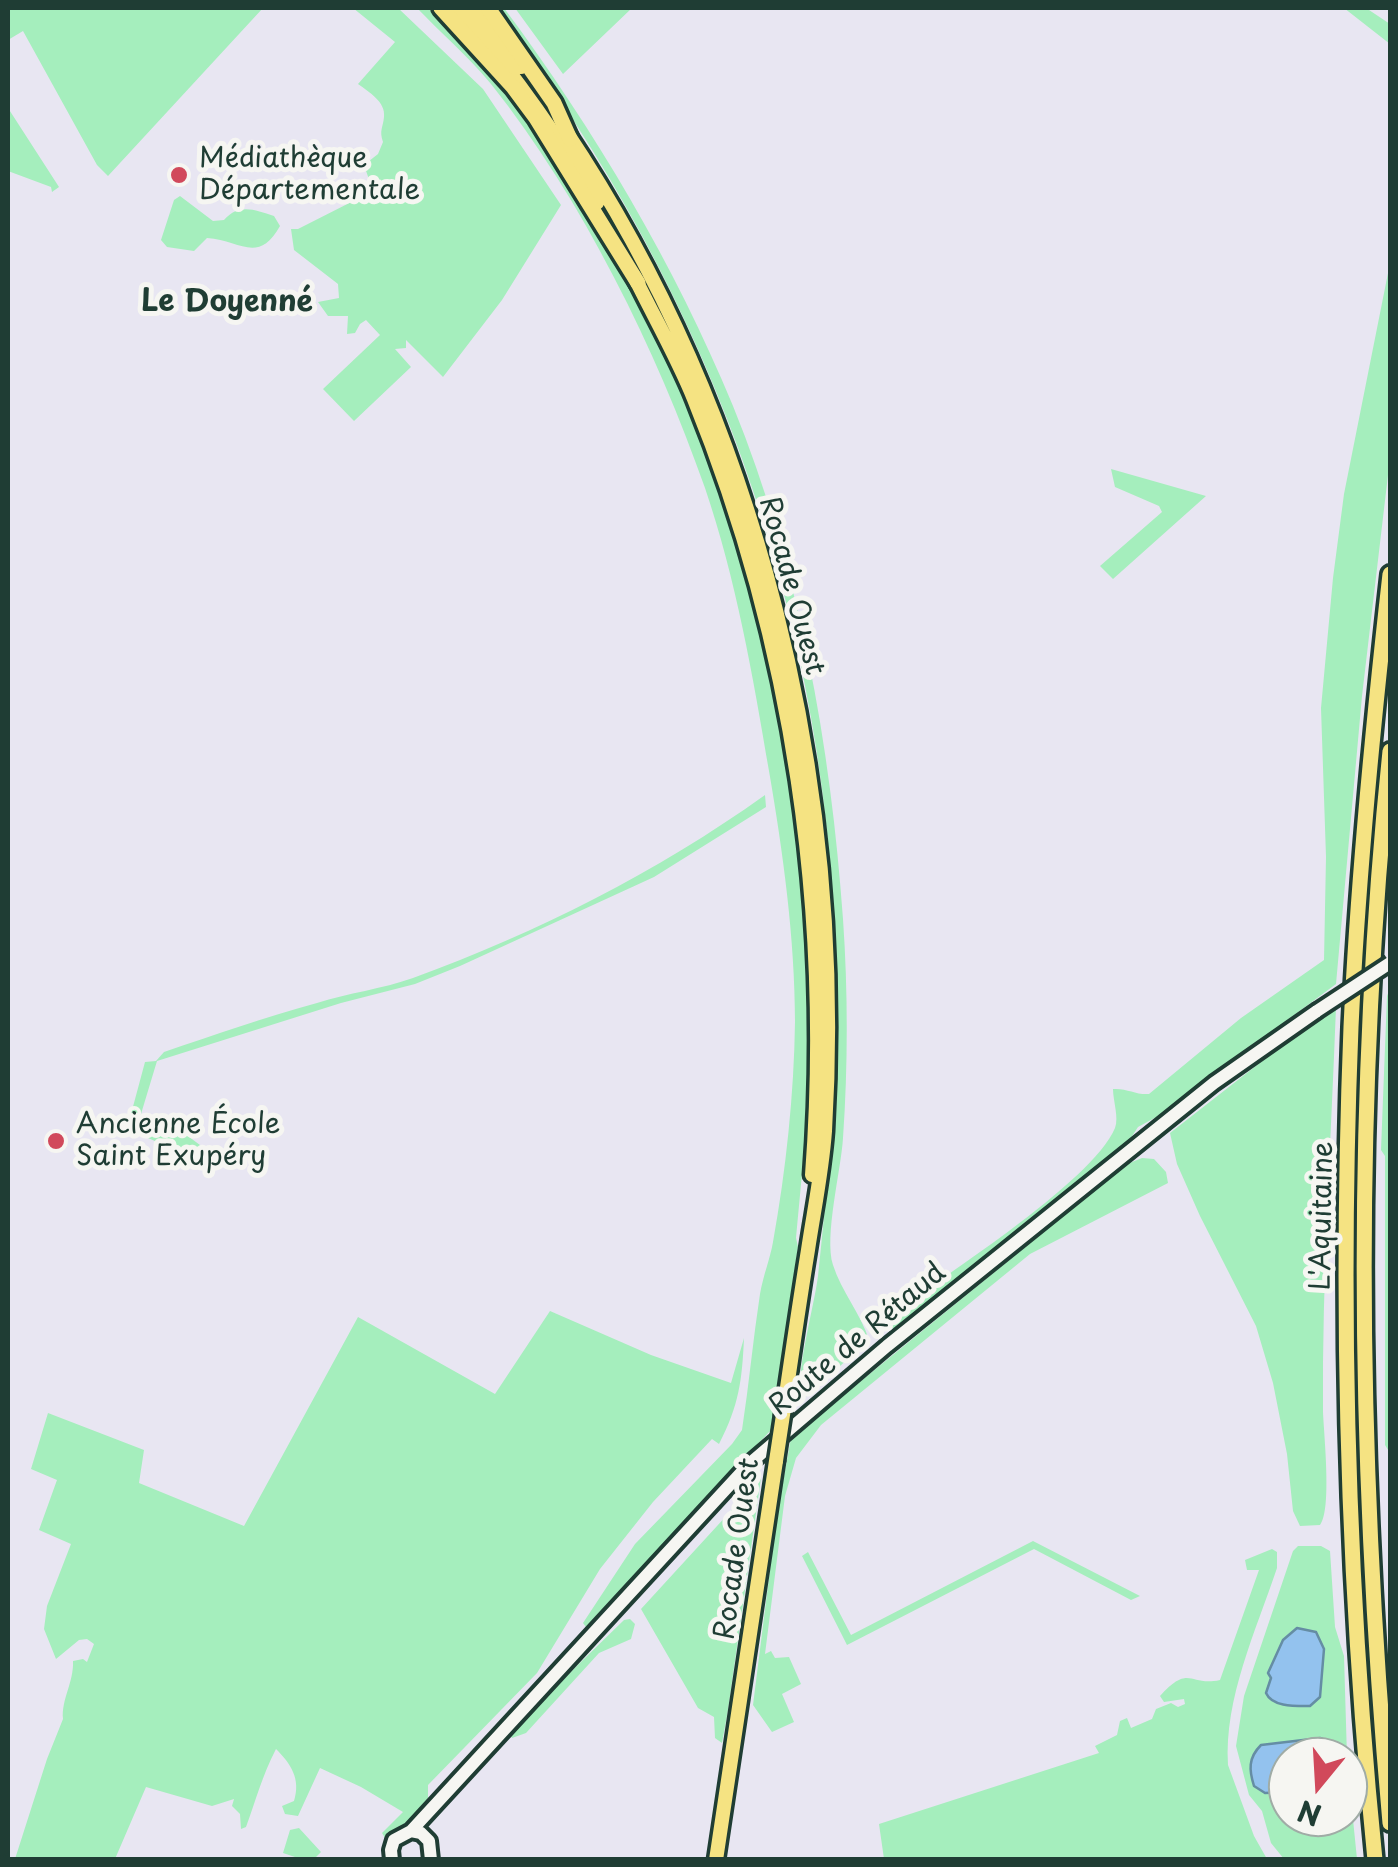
<!DOCTYPE html>
<meta charset="utf-8">
<style>
body{margin:0}
#map{position:relative;width:1398px;height:1867px;overflow:hidden;background:#e8e6f2;font-family:"Playpen Sans",sans-serif}
canvas{display:block}
.frame{position:absolute;inset:0;border:10px solid #1f3d34;pointer-events:none}
.north{position:absolute;left:1268px;top:1737px;width:100px;height:100px;box-sizing:border-box;background:#f6f6f2;border:2px solid #a0aca6;border-radius:50%;rotate:198deg;font-size:28px;font-weight:700;line-height:40px;text-align:center;color:#1f3d34}
.north::after{content:'';display:block;margin:auto;width:35px;height:45px;background:#d1495b;clip-path:polygon(50% 0,100% 100%,50% 72%,0 100%)}
</style>
<div id="map">
<canvas width="1398" height="1867"></canvas>
<div class="frame"></div>
<div class="north">N</div>
</div>
<script>
const ctx = document.querySelector('canvas').getContext('2d');
ctx.lineJoin = 'round';
function fill(path, color) { ctx.fillStyle = color; ctx.fill(path, 'evenodd'); }
function stroke(path, color, width, dash) { ctx.strokeStyle = color; ctx.lineWidth = width; ctx.lineCap = dash ? 'butt' : 'round'; ctx.setLineDash(dash || []); ctx.stroke(path); }
function drawText(font, color, halo, rows, align = 'center') {
  ctx.font = font + ' "Playpen Sans",sans-serif'; ctx.lineWidth = 10; ctx.setLineDash([]); ctx.textBaseline = 'middle'; ctx.strokeStyle = halo; ctx.fillStyle = color; for (const [text, x, y, turn = 0] of rows) {
    ctx.save(); ctx.translate(x, y); ctx.rotate((+turn || 0) * Math.PI / 180); ctx.textAlign = isNaN(turn) ? turn : align; if (halo) ctx.strokeText(text, 0, 0); ctx.fillText(text, 0, 0); ctx.restore();
  }
}
fill(new Path2D(`
 M8,8H263L108,176L97,165L23,31L8,40Z
 M353,8H398L483,89L561,205L502,300L443,377L406,340V348L395,349L411,367L354,421L323,389L380,335L366,320L360,324L355,333L347,334L348,316H328L318,302L339,298L338,284L294,250L291,229H298L373,191L364,165L378,154L383,142C379,130 383,128 384,117C386,102 369,92 358,84L395,42Z
 M417,8H431C467,46 503,86 536,127C572,174 601,231 629,283C653,330 679,377 698,427C763,593 802,772 810,951C815,1047 805,1142 796,1238L798,1247L771,1430L586,1627L583,1623L635,1544L732,1444L742,1430C749,1385 753,1339 760,1294C763,1276 770,1259 773,1242C786,1170 794,1094 795,1022C795,939 783,852 769,771C753,676 736,579 705,488C657,351 582,198 491,84C469,57 441,33 417,8Z
 M494,8H504C594,129 675,265 733,406C799,568 831,746 843,919C848,991 848,1066 843,1138C841,1171 824,1236 833,1265C841,1291 861,1314 869,1340L801,1401C795,1373 814,1308 818,1276C827,1193 834,1109 835,1027C843,654 720,302 494,8Z
 M515,8H632L563,74Z
 M1344,8H1366L1390,24V44Z
 M8,108L59,187L52,192L51,187L8,171Z
 M180,196L213,221L224,220C239,203 255,210 274,216L280,226C258,265 240,240 207,238L194,251L167,247L161,240L174,200Z
 M1390,263V458L1362,696L1336,984L1160,1115L1138,1127L1125,1147L899,1329L890,1328L882,1321C936,1281 1092,1183 1115,1128C1119,1117 1113,1101 1113,1089C1127,1088 1136,1095 1149,1094L1241,1018L1324,960L1326,857L1321,708L1333,578L1344,494Z
 M1111,469L1206,496L1113,579L1100,566L1162,512L1159,506L1115,487Z
 M765,795L766,807L654,877L460,966L415,984L341,1003L157,1061L141,1114L154,1121L165,1119L204,1148L199,1160L127,1129L145,1062L156,1061L164,1052C214,1035 265,1017 317,1003C348,993 382,989 413,978C538,932 656,873 765,795Z
 M1390,988V1453L1385,1445V1156L1381,1150L1387,996Z
 M1336,1007C1331,1142 1322,1278 1323,1412C1324,1436 1332,1510 1320,1525L1300,1526L1293,1511L1287,1454L1273,1383L1256,1326L1200,1216L1177,1164L1170,1133L1307,1026Z
 M1142,1158L1154,1159L1166,1172L1168,1183L1030,1254L821,1425L796,1458L785,1496L765,1654L771,1651L775,1658L789,1657L801,1684L782,1694L794,1722L772,1732L753,1705L777,1514L791,1438L1127,1164Z
 M550,1311L651,1355L731,1383L744,1338C742,1381 739,1405 719,1444L712,1439L653,1502L600,1569L537,1673L428,1785V1798L411,1819L385,1838L382,1833L403,1812L361,1787L320,1768L298,1816L285,1814L282,1806L294,1801C301,1779 291,1764 276,1749C262,1776 256,1800 246,1827L241,1829L240,1814L232,1806L234,1799L212,1806L146,1787L115,1859H15L47,1759L63,1719C61,1700 74,1682 73,1661L83,1659L87,1662L94,1644L87,1639L79,1640L56,1659L44,1629L47,1606L71,1544L39,1530L57,1480L31,1469L48,1413L144,1450L139,1483L244,1526L358,1317L495,1394Z
 M761,1478L728,1710L722,1743L715,1738L714,1717L698,1708L641,1609Z
 M1033,1541L1140,1596L1131,1600L1034,1549L847,1645L802,1556L808,1552L851,1635Z
 M1298,1546H1321L1330,1551L1335,1627L1344,1656L1347,1757H1288V1817H1348V1770L1357,1859H1284L1271,1843L1262,1811L1249,1795L1236,1746L1244,1696L1293,1551Z
 M1272,1549L1277,1552V1568C1256,1631 1224,1698 1228,1765L1254,1836L1267,1859H884L879,1824L1099,1753L1095,1746L1117,1735L1120,1721L1127,1718L1131,1728L1152,1719L1156,1709L1171,1703L1178,1707L1185,1704L1184,1699L1164,1702L1160,1696C1190,1663 1189,1687 1220,1680L1259,1570H1247L1245,1560Z
 M630,1619L635,1624L631,1639L599,1653L526,1733L512,1738L509,1732L624,1620Z
 M299,1828L321,1852L316,1857L298,1858L283,1853L290,1830Z`), '#a5eebd');
const water = new Path2D(`
 M1297,1628L1316,1632L1324,1649L1320,1697L1310,1706C1295,1706 1272,1707 1266,1693L1271,1678L1268,1673L1283,1640Z
 M1320,1738L1328,1741L1334,1757H1288V1792L1265,1793L1254,1786C1249,1770 1248,1758 1261,1745Z`);
fill(water, '#93c2ee');
stroke(water, '#658da4', 2.5);
const secondary = new Path2D(`
 M411,1831L749,1464L887,1346L1214,1083L1317,1011
 M392,1860L391,1850L394,1840L411,1831L421,1833L429,1841L431,1860`);
const primary = new Path2D(`
 M459,8C510,70 557,133 597,203
 M473,8L521,67
 M565,130C759,420 846,783 825,1131C822,1172 814,1210 808,1250C799,1305 791,1360 783,1415
 M634,276C654,317 677,357 694,399C793,643 832,912 812,1175
 M716,1860L776,1461`);
const highway = new Path2D(`
 M441,8L513,87L536,118L638,283
 M488,8L554,103L570,139
 M1390,751C1353,1107 1358,1467 1390,1823
 M1375,1860C1347,1583 1340,1304 1351,1027C1358,875 1373,724 1390,574`);
stroke(secondary, '#1f3d34', 20);
stroke(primary, '#1f3d34', 21);
stroke(highway, '#1f3d34', 22);
stroke(secondary, '#f6f6f2', 12);
stroke(primary, '#f5e382', 14);
stroke(highway, '#f5e382', 15);
const secondaryBridge = new Path2D(`
 M1317,1011L1390,963`);
const primaryBridge = new Path2D(`
 M776,1461L783,1415`);
stroke(secondaryBridge, '#1f3d34', 20, []);
stroke(primaryBridge, '#1f3d34', 21, []);
stroke(secondaryBridge, '#f6f6f2', 12);
stroke(primaryBridge, '#f5e382', 14);
for (const [x, y, r, color] of [
 [179,175,10,"#d1495b"],
 [56,1141,10,"#d1495b"]
]) { const dot = new Path2D(); dot.arc(x, y, r, 0, 2 * Math.PI); ctx.fillStyle = color; ctx.fill(dot); stroke(dot, '#f6f6f2', 4); }
drawText('28px', '#1f3d34', '#f6f6f2', [
 ["Médiathèque",199,159],
 ["Départementale",199,191],
 ["Ancienne École",76,1125],
 ["Saint Exupéry",76,1157]
], 'left');
drawText('28px', '#1f3d34', '#f6f6f2', [
 ["Rocade Ouest",791,586,75],
 ["L'Aquitaine",1323,1216,-89],
 ["Route de Rétaud",858,1340,-40],
 ["Rocade Ouest",738,1549,-82]
]);
drawText('bold 30px', '#1f3d34', '#f6f6f2', [
 ["Le Doyenné",227,303]
]);
</script>
